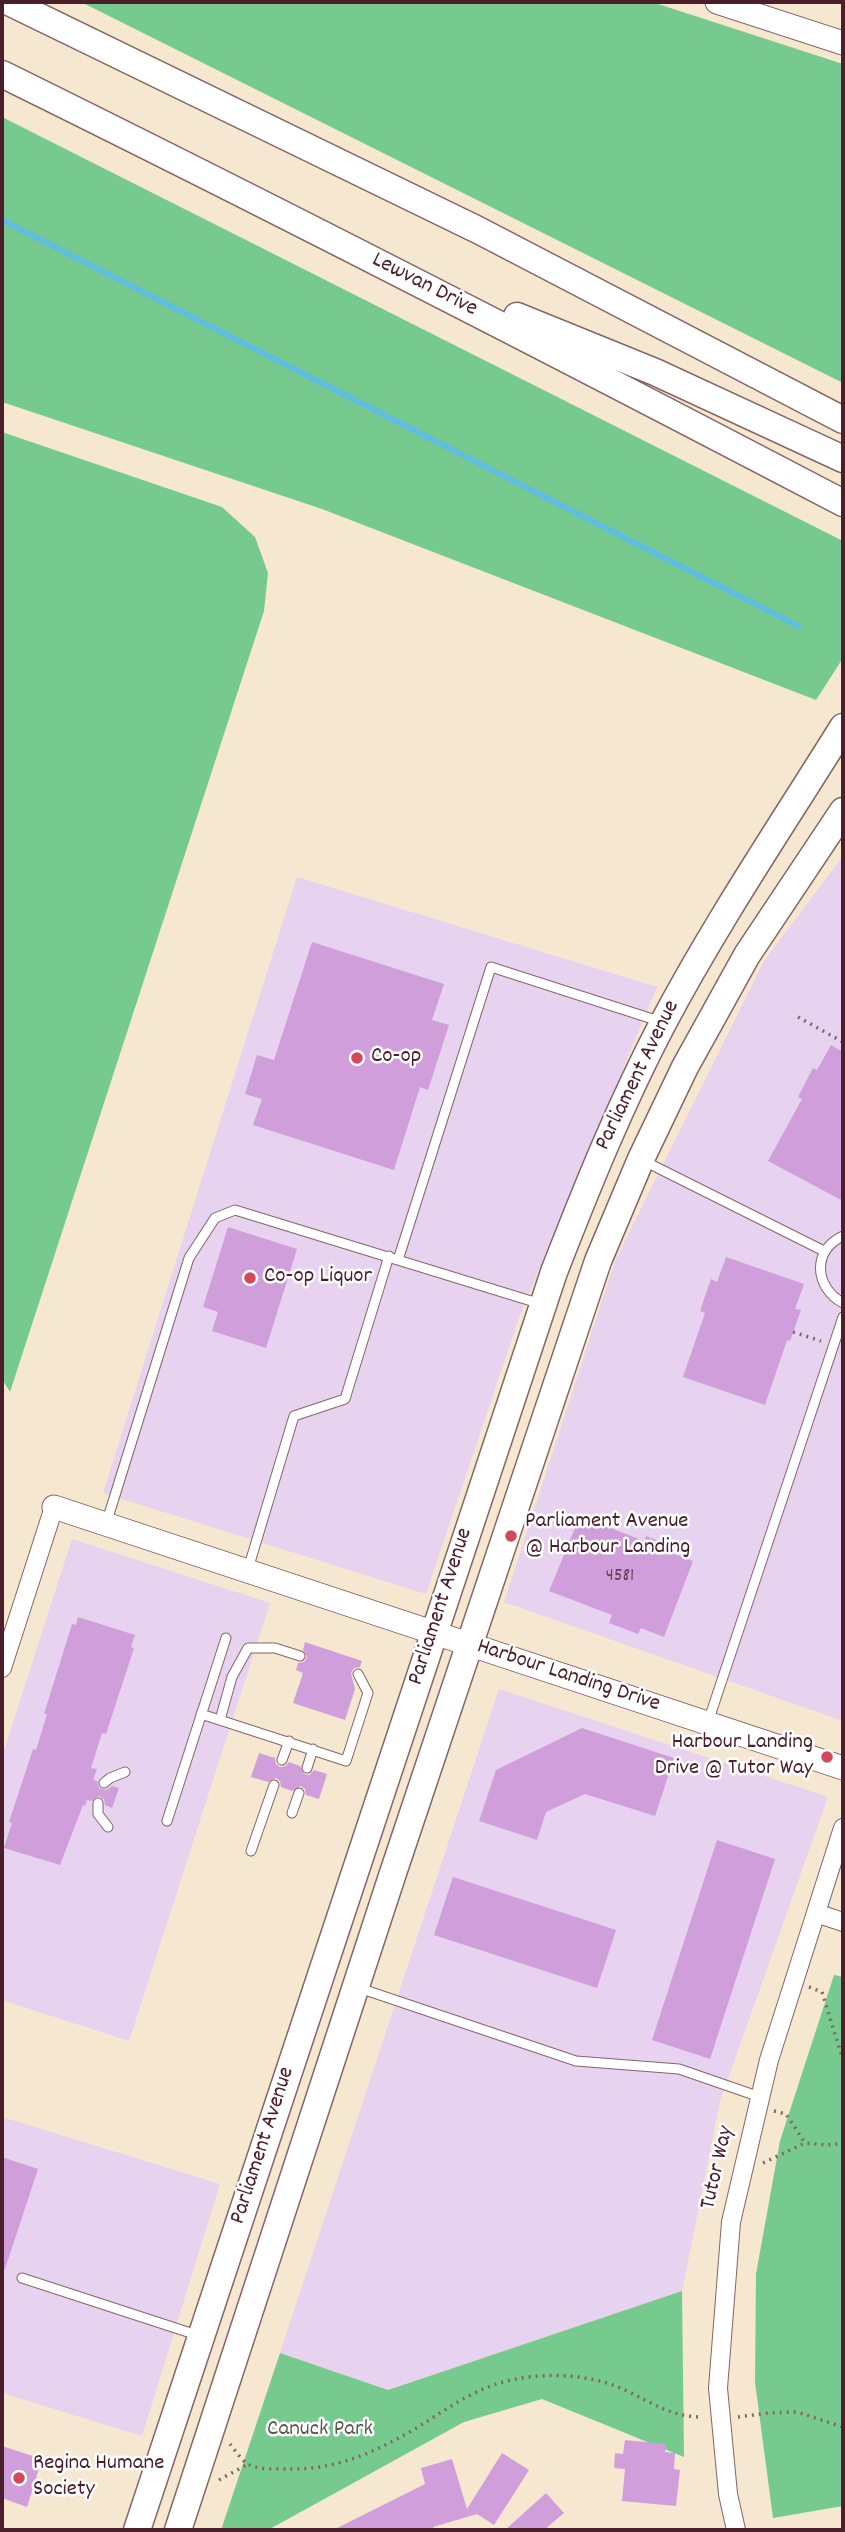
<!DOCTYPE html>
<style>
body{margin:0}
#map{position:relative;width:845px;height:2532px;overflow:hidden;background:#f6e7d1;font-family:Dekko,sans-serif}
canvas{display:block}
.frame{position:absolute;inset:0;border:4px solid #4a1f2b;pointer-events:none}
</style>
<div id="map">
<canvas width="845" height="2532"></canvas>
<div class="frame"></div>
</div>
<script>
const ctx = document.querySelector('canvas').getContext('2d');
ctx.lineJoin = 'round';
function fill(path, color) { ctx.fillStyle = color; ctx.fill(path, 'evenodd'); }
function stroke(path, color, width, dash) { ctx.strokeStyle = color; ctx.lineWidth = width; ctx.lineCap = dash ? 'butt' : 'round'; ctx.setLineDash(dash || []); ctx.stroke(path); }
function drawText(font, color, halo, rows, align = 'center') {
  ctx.font = font + ' Dekko,sans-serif'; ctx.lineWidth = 5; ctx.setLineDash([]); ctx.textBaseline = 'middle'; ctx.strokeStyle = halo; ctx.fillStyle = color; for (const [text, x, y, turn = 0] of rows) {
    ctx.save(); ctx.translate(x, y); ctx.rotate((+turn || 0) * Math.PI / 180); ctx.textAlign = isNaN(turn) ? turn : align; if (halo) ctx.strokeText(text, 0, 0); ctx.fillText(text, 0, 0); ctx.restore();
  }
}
fill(new Path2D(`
 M843,856V1721L504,1602L615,1261L764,961Z
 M297,877L657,987L520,1315L426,1594L103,1493Z
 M72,1539L270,1603L129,2041L2,2000V1757Z
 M499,1689L828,1797L720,2101L682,2291L388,2390L280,2353Z
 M2,2117L220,2184L142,2436L2,2393Z`), '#e7d2ef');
fill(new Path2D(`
 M81,2H652L843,64V383Z
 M2,117L843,541V658L816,700L322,509L2,402Z
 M2,432L222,507L255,537L268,573L264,611L10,1392L2,1379Z
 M834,1975L843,1977V2506L773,2518L755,2382L756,2274L780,2141Z
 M682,2291L684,2457L542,2399L464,2422L268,2530H221L280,2353L388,2390Z`), '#77ca8d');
stroke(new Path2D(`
 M2,220L798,626`), '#60bdde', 6);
fill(new Path2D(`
 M312,942L444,984L432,1020L449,1025L428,1090L420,1087L394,1170L253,1125L262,1099L245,1094L257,1055L274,1060Z
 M831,1045L843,1052V1201L768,1161L802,1099L798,1097L813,1068L817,1070Z
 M228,1227L297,1249L266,1348L212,1331L218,1312L203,1307Z
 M726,1257L804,1284L795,1309L801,1310L790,1341L787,1340L765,1405L683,1377L705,1313L700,1311L711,1279L717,1282Z
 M580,1516L644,1541L646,1536L674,1547L672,1553L693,1561L664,1637L641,1628L638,1634L609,1623L612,1615L549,1591Z
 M78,1617L135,1635L131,1647L134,1648L106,1734L102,1733L91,1768L97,1769L93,1780L97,1781L99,1788L106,1790L112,1786L119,1788L112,1808L105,1805L104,1799L99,1796L91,1801L87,1800L85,1806L83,1805L60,1865L4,1848L12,1823L9,1822L33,1749L36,1750L47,1714H44L72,1624L76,1625Z
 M305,1642L362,1661L360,1667L354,1668L351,1673L355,1689L345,1720L293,1703L303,1673L296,1670L298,1663L304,1662L307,1657L303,1650Z
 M582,1728L674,1758L655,1816L585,1794L546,1812L537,1840L479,1821L496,1770Z
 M259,1753L275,1758L276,1764L280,1767L286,1766L289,1762L300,1766L304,1774L309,1775L314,1770L327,1774L319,1799L306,1795L305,1789L301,1786L292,1791L281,1787L280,1781L276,1778L268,1782L251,1777Z
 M717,1840L775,1859L710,2059L652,2040Z
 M453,1877L616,1930L597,1988L434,1935Z
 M2,2157L38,2169L5,2269H2Z
 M625,2440L666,2444L665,2452L675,2453L674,2469L680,2470L676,2506L622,2501L625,2469L614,2468L615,2453L623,2454Z
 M2,2446L42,2459L27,2507L2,2498Z
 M502,2453L529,2470L494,2525L477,2514L433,2527L435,2530H333L425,2484L421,2468L452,2459L467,2509Z
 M546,2493L564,2513L544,2530H505Z`), '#d09fdb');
const service = new Path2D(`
 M644,1161L824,1251
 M843,1236C812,1250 814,1287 843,1303
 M398,1260L491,967L662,1022
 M106,1524L189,1258L215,1218L235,1210L541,1304
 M248,1569L294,1416L345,1399L389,1256
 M201,1714L346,1761L368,1693L358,1674
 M220,1720L232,1677L248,1648H275L300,1656
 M708,1722L843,1317
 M282,1760L289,1741
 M307,1768L313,1749
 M104,1783L110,1778L125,1772
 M98,1803V1814L108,1827
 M292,1813L299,1793
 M167,1821L226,1638
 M251,1851L274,1785
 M359,1988L576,2061L679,2069L760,2097
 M22,2278L200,2336`);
const minor = new Path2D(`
 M2,1668L54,1507
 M816,1913L843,1922
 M736,2530L728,2494L718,2388L731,2222L769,2060L843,1828`);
const tertiary = new Path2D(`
 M717,2L843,43
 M54,1507L843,1768`);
const secondary = new Path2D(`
 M9,2L478,230L843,420
 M2,74C284,213 564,357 843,503
 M517,316L655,372L843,459
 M137,2530L554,1272C587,1187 621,1103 663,1023C717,921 782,825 843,727
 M178,2530L392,1876L598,1261L641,1159L685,1067L747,955L843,811`);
stroke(service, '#866565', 11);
stroke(minor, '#866565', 20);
stroke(tertiary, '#866565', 25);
stroke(secondary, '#866565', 29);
stroke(new Path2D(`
 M798,1017L843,1042
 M793,1332L821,1341
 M809,1987L822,1992L843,2060
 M774,2111L786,2114L805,2143
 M763,2163L805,2143L826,2145L843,2143
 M738,2417L768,2413L797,2412L843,2427
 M230,2444C235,2450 241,2460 248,2464C258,2470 278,2469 290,2469C339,2470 382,2449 423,2424C448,2408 474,2390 503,2382C541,2372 587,2373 623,2389C651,2402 671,2417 702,2417
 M219,2480L248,2464`), '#866565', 3.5, [2, 5]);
stroke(service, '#fff', 9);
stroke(minor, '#fff', 18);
stroke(tertiary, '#fff', 23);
stroke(secondary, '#fff', 26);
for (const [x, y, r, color] of [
 [357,1058,7,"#d1495b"],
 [250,1278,7,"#d1495b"],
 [511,1536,7,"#d1495b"],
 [827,1757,7,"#d1495b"],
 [19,2478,7,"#d1495b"]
]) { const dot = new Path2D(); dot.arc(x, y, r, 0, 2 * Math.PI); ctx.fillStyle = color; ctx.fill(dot); stroke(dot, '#fff', 2.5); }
drawText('19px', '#6c3f57', null, [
 ["4581",620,1577]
]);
drawText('23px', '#4a1f2b', '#fff', [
 ["Lewvan Drive",424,286,27],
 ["Parliament Avenue",639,1076,-64],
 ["Parliament Avenue",442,1607,-72],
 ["Harbour Landing Drive",568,1677,18],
 ["Parliament Avenue",264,2146,-72],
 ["Tutor Way",719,2168,-77]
]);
drawText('23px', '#4a1f2b', '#fff', [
 ["Co-op",371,1058],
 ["Co-op Liquor",264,1278],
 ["Parliament Avenue",525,1523],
 ["@ Harbour Landing",525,1549],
 ["Harbour Landing",813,1744,"right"],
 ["Drive @ Tutor Way",813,1770,"right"],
 ["Regina Humane",33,2465],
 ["Society",33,2491]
], 'left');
drawText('23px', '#5a5b4d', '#fff', [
 ["Canuck Park",320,2431]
]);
</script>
